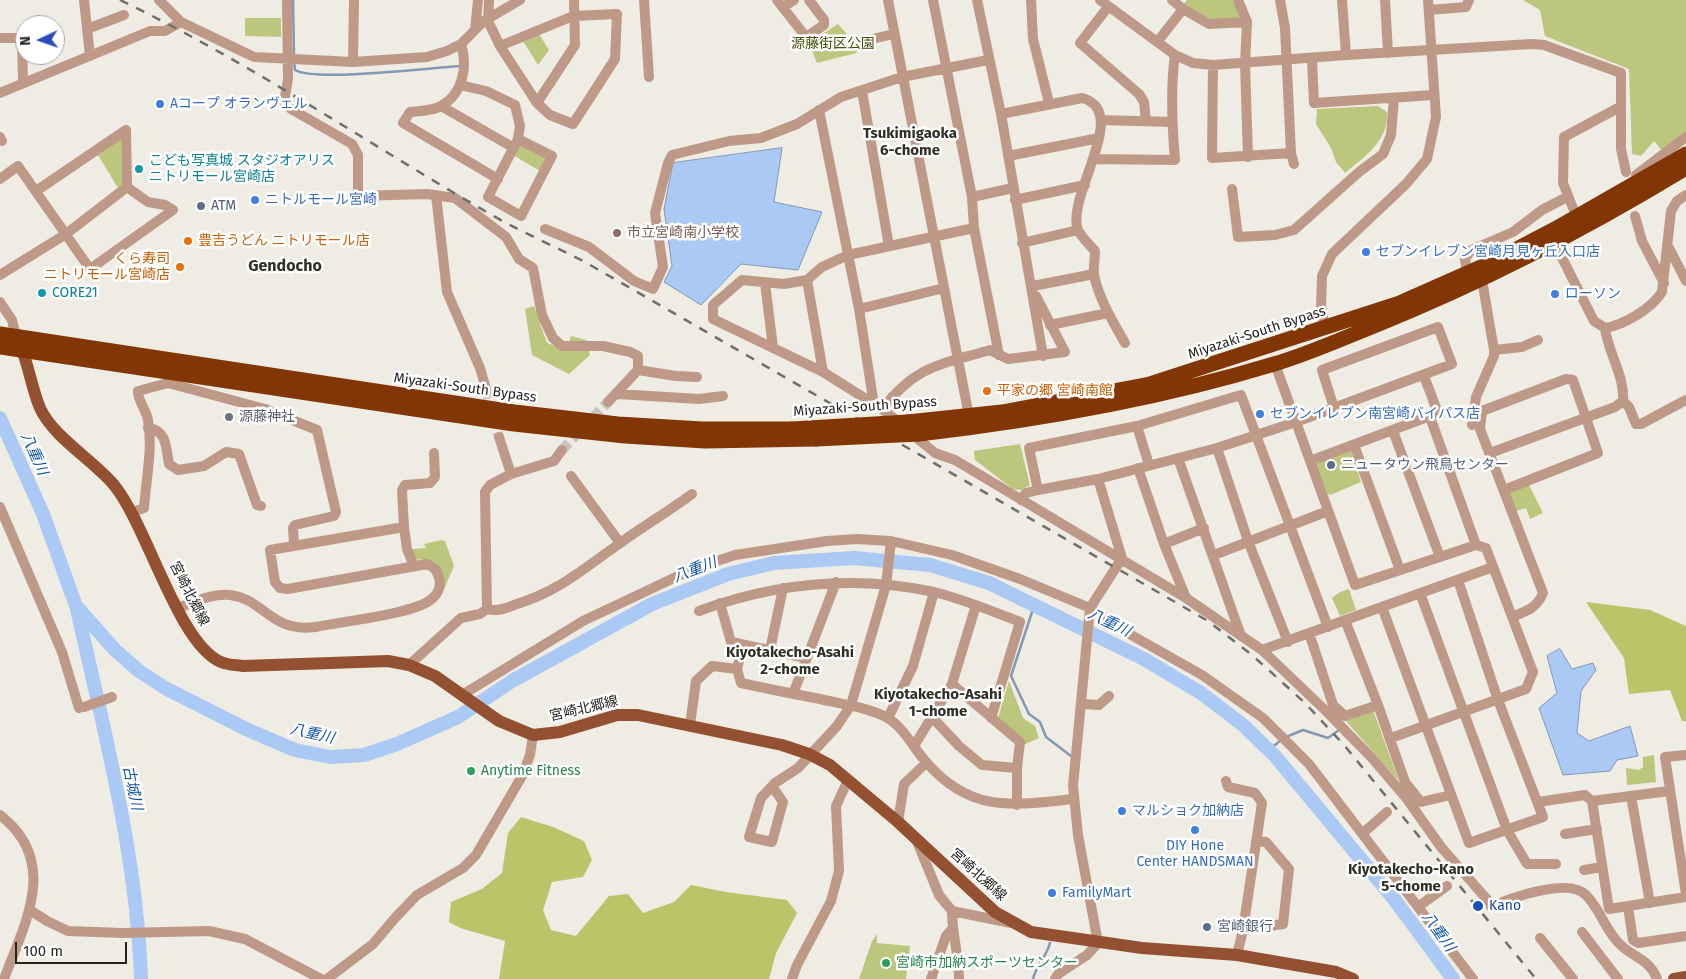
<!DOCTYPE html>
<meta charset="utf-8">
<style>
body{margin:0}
#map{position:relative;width:1686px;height:979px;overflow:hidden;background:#eeece3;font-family:"Fira Sans",sans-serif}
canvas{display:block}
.north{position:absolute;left:15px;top:15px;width:50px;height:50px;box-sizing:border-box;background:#fff;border:1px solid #a8a7a6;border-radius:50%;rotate:267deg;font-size:14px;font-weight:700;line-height:20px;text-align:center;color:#252421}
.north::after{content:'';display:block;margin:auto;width:18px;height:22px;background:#284cbb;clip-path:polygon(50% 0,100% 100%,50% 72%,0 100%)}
.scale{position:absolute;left:15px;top:942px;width:112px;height:22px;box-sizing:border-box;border:2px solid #252421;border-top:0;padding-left:6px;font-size:15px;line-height:18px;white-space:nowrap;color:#252421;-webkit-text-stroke:4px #fff;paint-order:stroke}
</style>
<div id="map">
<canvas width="1686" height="979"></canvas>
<div class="north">N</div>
<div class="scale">100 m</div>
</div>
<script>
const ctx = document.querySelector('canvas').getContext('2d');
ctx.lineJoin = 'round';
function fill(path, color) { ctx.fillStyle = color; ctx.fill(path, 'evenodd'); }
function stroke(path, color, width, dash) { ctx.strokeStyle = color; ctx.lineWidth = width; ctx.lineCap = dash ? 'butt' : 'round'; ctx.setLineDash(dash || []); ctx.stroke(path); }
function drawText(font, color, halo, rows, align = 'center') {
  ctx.font = font + ' "Fira Sans","Noto Sans JP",sans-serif'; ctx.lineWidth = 5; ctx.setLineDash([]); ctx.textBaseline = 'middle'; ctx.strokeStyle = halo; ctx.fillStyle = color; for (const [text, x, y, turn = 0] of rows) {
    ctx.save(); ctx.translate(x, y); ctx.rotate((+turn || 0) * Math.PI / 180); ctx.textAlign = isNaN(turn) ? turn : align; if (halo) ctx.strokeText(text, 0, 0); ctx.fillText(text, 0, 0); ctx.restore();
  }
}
fill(new Path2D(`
 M1187,0H1234L1241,16L1239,19L1209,21L1183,5Z
 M1523,0H1686V132L1662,151L1654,141L1641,156L1632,154L1629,69L1545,36L1540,10Z
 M245,18H281V37L245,36Z
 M838,24L859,48L856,53L817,63L809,43Z
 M539,34L549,50L538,65L523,41Z
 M1378,106L1387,112C1389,141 1365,156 1345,173L1336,162L1331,148L1316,124L1317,109Z
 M121,136L122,185L118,188L98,155Z
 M521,144L546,157L540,171L513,155Z
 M534,306L547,343L567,350L571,336L586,340L590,355L569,374L532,355L525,309Z
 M1020,444L1030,485L1021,490L1013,489L975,460L974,451Z
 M1348,450L1351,452L1361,482L1330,495L1327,493L1315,463Z
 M1529,485L1543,513L1530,519L1526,508L1516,511L1508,493Z
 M441,540L445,541L454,566L444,589L424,560L415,559L413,549L426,548L424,544Z
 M1349,589L1356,610L1340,616L1332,598L1340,592Z
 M1009,681L1023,718L1035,726L1039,738L1023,745L998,718Z
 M1373,710L1399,781L1346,721Z
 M1654,755L1656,782L1627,785L1626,768L1639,770L1643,767V757Z
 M877,934V943L910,946L906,979H859L872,941Z`), '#bcc67c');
fill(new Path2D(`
 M1586,602L1650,610L1686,626V721H1682L1670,690L1629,694L1624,658Z
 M521,817L553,827L584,841L592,860L583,877L552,882L543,910L551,930L576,936L609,896L628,894L643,913L674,902L691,885L726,892L787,900L797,913L776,953L769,979H499L505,941L460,928L449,922L451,902L482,889L502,873L508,833Z`), '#bac569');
const water = new Path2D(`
 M782,148L774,202L822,212L798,270L741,264L701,305L664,282L672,266L664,209L673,163Z
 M1560,649L1572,669L1593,663L1596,670L1581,691L1577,733L1589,741L1630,726L1638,756L1617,760L1610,771L1563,775L1539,708L1557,693L1547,656Z`);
fill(water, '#aac9f4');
stroke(water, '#8298b5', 1);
stroke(new Path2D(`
 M293,0L294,56
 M294,61L295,70C315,82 431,68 460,66
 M1035,603L1011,676L1029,714L1040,722L1046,737L1071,756
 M1286,737L1303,730L1328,738L1339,730
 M1269,750L1281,740
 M1033,979C1036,965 1047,956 1050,943`), '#8298b5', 2.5);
stroke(new Path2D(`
 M0,418L43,514L76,606L115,650L139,671L165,688L248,730L295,750L330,757L364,755L397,744L458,717L512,681L652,604L728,574L774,563L854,558L930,565L989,583L1144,659L1201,693L1243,725L1275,756L1320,810L1394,899L1453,979
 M77,609C104,731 137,854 141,979`), '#aac9f4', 14);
stroke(new Path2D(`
 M486,389L499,437
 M562,450L608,402`), '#c6c4bc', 10, [10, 5]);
stroke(new Path2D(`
 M84,0L90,56
 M159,0L181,22L254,57L353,62L427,57L447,51L461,44L484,21L520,0
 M287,0L288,79L284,102L291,109L352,144L358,155V196L427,194L455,198L506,237L519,259L533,268L542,315L553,338L562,346H603L630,352L638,356V370L608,402
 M489,0L488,21L500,46L537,103L550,115L573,124L615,59L617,14L573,16L500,46
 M644,0L649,77
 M777,0L806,37L824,25V20L809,0
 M888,0L969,416
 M933,0L972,197L974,228L999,355
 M977,0L1001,114L1043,356
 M1031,0L1033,39L1049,103
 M1100,0L1175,55L1193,63L1213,65L1346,55L1532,44L1544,45L1621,73V149L1626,172
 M1238,0L1247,22L1245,64L1248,157
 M1280,0L1285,28L1291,153L1294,164
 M1342,0L1346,55
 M1385,0L1388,53
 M783,7L794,0
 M1108,7L1080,43L1139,94L1144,102L1146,121
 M1183,9L1209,24L1247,22
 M1429,10L1466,7L1469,0
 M87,29L124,15
 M475,30L478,0
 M0,38H22L23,83
 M1158,41L1183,9L1172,0
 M859,42L894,34
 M461,44C468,66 463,94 441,106C432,111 420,111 410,112L403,123L498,179
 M1312,59L1314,103L1433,95
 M353,62L354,0
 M1213,65L1212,158L1291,153
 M460,85L486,91L515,105L520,126L518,139L488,197L521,216L552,156L518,139
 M862,91L889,246
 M0,93L150,31H165L181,22
 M537,103L575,45L574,0
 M441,106L514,148
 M819,110L859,309L874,405
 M1001,114L1082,98C1132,111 1065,197 1078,230C1081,237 1090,245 1095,251C1095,259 1093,268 1094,275C1099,299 1113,322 1125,343
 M1101,120L1172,122
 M0,137L2,141
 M1008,156L1099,138
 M1094,159L1175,160C1172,125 1170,89 1175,55
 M1636,175L1686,137
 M0,179L18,166L90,269L173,210L165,205L148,202L127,187
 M1232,189L1238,237L1275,235L1294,230L1359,172L1383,154L1391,135L1394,98
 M436,195L447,292L480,368L486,389
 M972,197L1013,188
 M1015,200L1085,185
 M1635,216L1642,241L1664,283
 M1577,218L1563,183L1564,137L1620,107
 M545,229L589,247L634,281L653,289L663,267L655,213L668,163L672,155L729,141L761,138L797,124L841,97L902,77L988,60
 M1022,243L1078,230
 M1555,244L1594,321L1605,328C1624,325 1651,309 1662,292L1671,211L1677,201L1686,195
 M1667,244L1686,281
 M1467,274L1465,259L1471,250L1513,232L1542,210L1567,197
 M0,275L66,234L127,187L126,130L36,191
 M807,280L823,372
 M1482,280L1494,350L1522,347L1538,340
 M765,283L773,347
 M1033,286L1094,274
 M0,302L12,320L16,336
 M859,309L944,288
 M1050,325L1108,313
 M1325,328L1321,306L1322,276L1332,254L1406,184L1427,159L1436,117L1428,0
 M1275,364L1355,585L1476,545L1486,548L1533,672L1526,689L1391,738
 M638,370L676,376L697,377
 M617,394L699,399L723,396
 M1623,401L1629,407L1636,424H1641L1686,400
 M882,409C917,365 939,365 990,350L1008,359L1065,352L1036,296
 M1430,417L1476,545
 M901,424L882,409L823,372L713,319V305L742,280L784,284L807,280L822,267L848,255L974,228
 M1472,425L1476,397L1494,356V350
 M1137,426L1149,465
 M148,428C167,430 166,448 169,464L178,470L204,466L226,452L239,454L257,505L261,506
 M1393,431L1440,557
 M912,434L935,453L955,460L1186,598L1262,650L1326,711L1372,758L1407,799L1441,847L1491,904V907C1510,898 1569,877 1586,895C1599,908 1604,926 1616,940C1629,957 1649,957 1657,979
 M499,437L511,474
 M1354,445L1400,570
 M1217,448L1248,541L1288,642
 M1490,453L1615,407L1623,401C1625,376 1608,353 1605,328
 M1178,458L1241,636
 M1310,461L1438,413L1424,376
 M1138,468L1164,544L1186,598
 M571,476L620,543
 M1098,479L1122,558
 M1038,490L1029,448L1137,426L1241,395L1328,627
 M1504,490L1598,453L1573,380L1566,379L1482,411L1480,429L1543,593C1537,608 1527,611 1512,617
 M1021,500L1026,493L1038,490L1098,479L1217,448L1296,422L1452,364L1438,327L1322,370L1334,408
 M0,507L62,652L79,708
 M132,512L144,508C146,480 153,448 148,420C146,409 138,402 138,391L168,383L265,409L317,430L336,512L334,516L295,525L293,528L294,546
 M404,527L402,490L405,485L430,483L435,477L434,453
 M1164,544L1204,528
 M1214,555L1328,511
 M1420,593L1507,830L1527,864H1556
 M720,603L731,642L806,658
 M1382,607L1469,843L1543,817L1498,700L1458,580
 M178,608C194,602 212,593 230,595C264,599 271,633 315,627C341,622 410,614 429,601C437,596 442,587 439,578C437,570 434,567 427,564L288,589L280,588L275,582L270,550L404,527L407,549L414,566
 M487,609L485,492L490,485L511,474L554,461L562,450
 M699,611C775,583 854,575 934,592C963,599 992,611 1020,622L991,718
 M1345,620L1378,705L1405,782L1421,802L1451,795
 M1309,633L1333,705L1345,716L1378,705
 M743,645L737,669L741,683C768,689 794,694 820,699C842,704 866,707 886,717C903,726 914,749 927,763C972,814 1013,805 1074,799
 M770,650L783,588
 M1262,650L1493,567
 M409,665L461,618L480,614L487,609C498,612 506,608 517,604C559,591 583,569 619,544C643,526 668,512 692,494
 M952,684L1020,742L1017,768V805
 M793,694L836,582
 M462,695L583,621L693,569L735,555L827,541L857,539L891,541L952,555L1020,579L1090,608L1117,627L1202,675L1263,718L1309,764L1473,979
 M1083,704L1099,705L1109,696
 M84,707L112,697
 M932,717L959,746L982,765L1017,768
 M888,718L913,666L934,592
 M690,725L696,681L712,666L737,669
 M914,746L952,684L976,605
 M1686,755L1665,757L1686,894
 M1226,781L1228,787L1255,793L1262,803L1243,930L1237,955
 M772,786L783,802L772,842L749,837L761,798L775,783L798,768L837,726L851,705L886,585L891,541
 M1631,796L1650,903
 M1592,801L1669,791
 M1538,802L1585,795L1592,801L1609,909L1686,897
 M0,815C60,861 25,923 4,979
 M898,822L904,784L926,763
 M1363,833L1387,812
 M1565,834L1597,829
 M916,839L939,895L952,911L1011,923
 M1584,870L1602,867
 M1419,906L1447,886
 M1628,907L1633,940L1638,943L1686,936
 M30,910L47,921L68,931L122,933L209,931L245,939L321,979
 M952,911C952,934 959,956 959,979
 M1243,930L1283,924L1289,869L1266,842L1256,841
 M1582,932L1618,979
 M1540,938L1573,979
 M327,979L373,944L395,918L417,895L463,868L476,855L522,776L530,755L533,735
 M792,979L797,965L831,901L839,871L836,806L848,780
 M931,979L946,936L952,929
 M1055,979L1058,974L1087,955L1098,943L1078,835L1073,786L1090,608L1122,558`), '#bf9987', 10);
stroke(new Path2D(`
 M19,343C29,364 31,387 40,408C53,437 93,460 114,485C147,525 178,644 221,662C227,665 236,665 243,666L388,661L409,665L435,676L499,721L533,735L560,732L617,715H638L782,745L809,754L830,765L898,822L995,912L1031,932L1142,948L1237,955L1336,972L1353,979
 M1674,979L1686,977`), '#935131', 12);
stroke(new Path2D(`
 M0,334L514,412L618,424L702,429H792
 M0,347L514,424L625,436L705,441L816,439
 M908,422L1002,412L1150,384L1397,304L1492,262L1555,229L1686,154
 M919,434C1039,420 1159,399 1274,364C1308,354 1341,339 1374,326C1483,282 1586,229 1686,168`), '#823606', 15);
stroke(new Path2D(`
 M120,0C249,62 367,143 490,214C521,232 554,246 585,262L1208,621L1252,655L1305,703L1344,745L1536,979`), '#706f69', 2.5, [9, 9]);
stroke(new Path2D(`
 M792,429L908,422
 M816,439L919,434`), '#823606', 15);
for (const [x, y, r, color] of [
 [160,104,5,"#3f7fe0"],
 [139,169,5,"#0f9aa8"],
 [255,200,5,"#3f7fe0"],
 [201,206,5,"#5c6f8a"],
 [617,233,5,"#8d6e63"],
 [188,241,5,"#e8710a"],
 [1366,252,5,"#3f7fe0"],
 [180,267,5,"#e8710a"],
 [42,293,5,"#0f9aa8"],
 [1555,294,5,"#3f7fe0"],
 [987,391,5,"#e8710a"],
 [1260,414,5,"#3f7fe0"],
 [229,417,5,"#6b7280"],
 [1331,465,5,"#5c6f8a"],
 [471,771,5,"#2e9e5b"],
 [1122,811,5,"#3f7fe0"],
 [1195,830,5,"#3f7fe0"],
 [1052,893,5,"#3f7fe0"],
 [1478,906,6,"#1a4fb4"],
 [1207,927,5,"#5c6f8a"],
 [886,963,5,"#2e9e5b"]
]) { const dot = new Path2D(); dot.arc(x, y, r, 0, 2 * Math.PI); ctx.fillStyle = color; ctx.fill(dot); stroke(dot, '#fff', 2); }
drawText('14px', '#494f08', '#fff', [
 ["源藤街区公園",833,44]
]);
drawText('14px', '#366cbe', '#fff', [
 ["Aコープ オランヴェル",170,104],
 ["ニトルモール宮崎",265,200],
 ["セブンイレブン宮崎月見ヶ丘入口店",1376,252],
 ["ローソン",1565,294],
 ["セブンイレブン南宮崎バイパス店",1270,414],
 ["マルショク加納店",1132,811],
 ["DIY Hone",1195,846,"center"],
 ["Center HANDSMAN",1195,862,"center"],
 ["FamilyMart",1062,893]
], 'left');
drawText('14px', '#0d838f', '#fff', [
 ["こども写真城 スタジオアリス",149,161],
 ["ニトリモール宮崎店",149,177],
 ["CORE21",52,293]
], 'left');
drawText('14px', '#4e5e75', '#fff', [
 ["ATM",211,206],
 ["ニュータウン飛鳥センター",1341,465],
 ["宮崎銀行",1217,927]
], 'left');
drawText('14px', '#785e54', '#fff', [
 ["市立宮崎南小学校",627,233]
], 'left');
drawText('14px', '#c56008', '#fff', [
 ["豊吉うどん ニトリモール店",198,241],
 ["くら寿司",170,259,"right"],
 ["ニトリモール宮崎店",170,275,"right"],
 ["平家の郷 宮崎南館",997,391]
], 'left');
drawText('14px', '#252421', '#fff', [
 ["Miyazaki-South Bypass",1257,333,-18],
 ["Miyazaki-South Bypass",465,388,8],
 ["Miyazaki-South Bypass",865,407,-4],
 ["宮崎北郷線",189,594,63],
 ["宮崎北郷線",584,709,-13],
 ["宮崎北郷線",978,875,42]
]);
drawText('14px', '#5b616d', '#fff', [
 ["源藤神社",239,417]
], 'left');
drawText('14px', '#27864d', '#fff', [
 ["Anytime Fitness",481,771],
 ["宮崎市加納スポーツセンター",896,963]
], 'left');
drawText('14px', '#164399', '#fff', [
 ["Kano",1489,906]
], 'left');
drawText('bold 15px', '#2f2e27', '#fff', [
 ["Tsukimigaoka",910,134],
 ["6-chome",910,151],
 ["Kiyotakecho-Asahi",790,653],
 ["2-chome",790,670],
 ["Kiyotakecho-Asahi",938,695],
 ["1-chome",938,712],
 ["Kiyotakecho-Kano",1411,870],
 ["5-chome",1411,887]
]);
drawText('italic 15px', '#1254a6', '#fff', [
 ["八重川",34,454,66],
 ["八重川",695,570,-21],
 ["八重川",1109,623,26],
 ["八重川",312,734,13],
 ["古城川",132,788,78],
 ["八重川",1438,932,54]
]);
drawText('bold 16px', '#2f2e27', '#fff', [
 ["Gendocho",285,267]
]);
</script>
